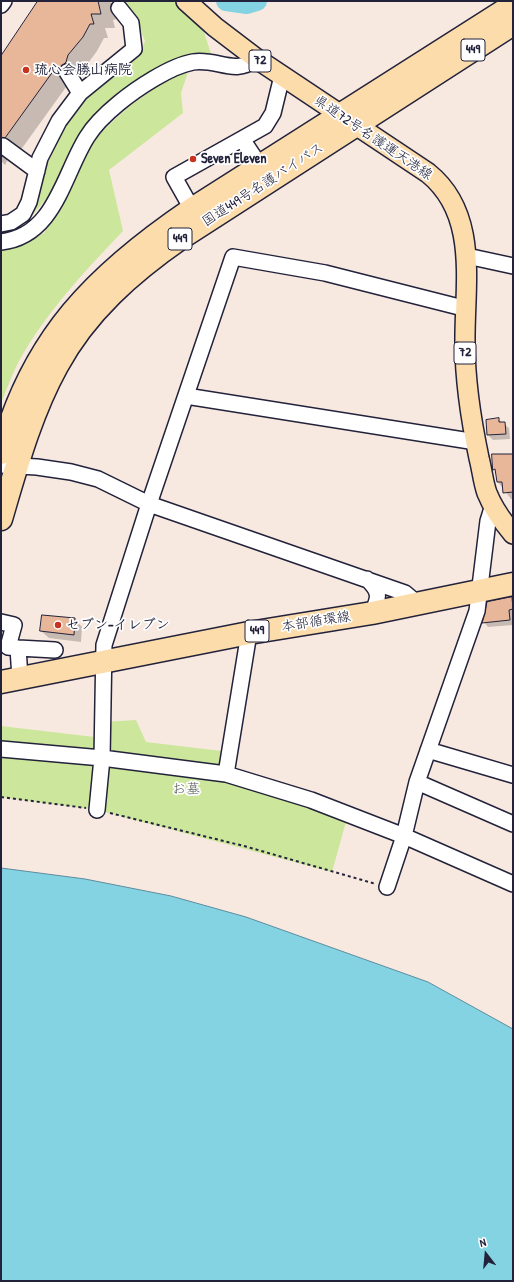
<!DOCTYPE html>
<meta charset="utf-8">
<style>
body{margin:0}
#map{position:relative;width:514px;height:1282px;overflow:hidden;background:#f8e9e0;font-family:"Patrick Hand",sans-serif}
canvas{display:block}
.frame{position:absolute;inset:0;border:2px solid #22223b;pointer-events:none}
.north{position:absolute;left:466px;top:1234px;width:40px;height:40px;-webkit-text-stroke:3px #fff;paint-order:stroke;rotate:344deg;font-size:11px;font-weight:700;line-height:16px;text-align:center;color:#22223b}
.north::after{content:'';display:block;margin:auto;width:14px;height:18px;background:#22223b;clip-path:polygon(50% 0,100% 100%,50% 72%,0 100%)}
</style>
<div id="map">
<canvas width="514" height="1282"></canvas>
<div class="frame"></div>
<div class="north">N</div>
</div>
<script>
const ctx = document.querySelector('canvas').getContext('2d');
ctx.lineJoin = 'round';
function fill(path, color) { ctx.fillStyle = color; ctx.fill(path, 'evenodd'); }
function stroke(path, color, width, dash) { ctx.strokeStyle = color; ctx.lineWidth = width; ctx.lineCap = dash ? 'butt' : 'round'; ctx.setLineDash(dash || []); ctx.stroke(path); }
function drawText(font, color, halo, rows, align = 'center') {
  ctx.font = font + ' "Patrick Hand","Klee One",sans-serif'; ctx.lineWidth = 3.5; ctx.setLineDash([]); ctx.textBaseline = 'middle'; ctx.strokeStyle = halo; ctx.fillStyle = color; for (const [text, x, y, turn = 0] of rows) {
    ctx.save(); ctx.translate(x, y); ctx.rotate((+turn || 0) * Math.PI / 180); ctx.textAlign = isNaN(turn) ? turn : align; if (halo) ctx.strokeText(text, 0, 0); ctx.fillText(text, 0, 0); ctx.restore();
  }
}
fill(new Path2D(`
 M125,1H173L204,32L212,57L201,55L167,62L121,90L86,125L51,193L31,217L46,167L63,129L89,96L139,56L145,41L135,15Z
 M189,69L181,93L183,113L109,170L123,231C85,271 46,312 19,361C12,374 7,389 1,403V249L14,248L44,233L64,199L91,141L131,105L156,87Z
 M136,720L146,742L230,752L226,774L347,818L332,872L97,810L1,797V726L103,738V722Z`), '#cce69c');
const water = new Path2D(`
 M1,868L85,879L171,896L246,917L428,982L513,1029V1281H1Z`);
fill(water, '#84d3e2');
stroke(water, '#5d8c9f', 1);
fill(new Path2D(`
 M40,1H109L121,12L122,18L113,20L115,28H105L108,38H104L97,51L83,70L80,76L71,85L69,83L20,151L10,155L5,165L1,161V57Z
 M499,420L509,428L510,439L493,440L488,435Z
 M513,455V499H511L498,482L497,472L494,469Z
 M513,597V625L488,627L484,622L488,603Z
 M75,619L82,627L81,642L49,638L41,631Z`), '#0003');
stroke(new Path2D(`
 M226,1L247,4L257,1`), '#84d3e2', 20);
const building = new Path2D(`
 M38,1H98L101,14H91L94,24H90L83,37L68,55L66,62L56,72L54,70L5,138L1,137V56Z
 M499,418V422H505L506,434L487,435L486,420Z
 M492,454H513V492L503,493L502,482H497L495,469L493,470Z
 M512,597L513,609L509,610L510,620L482,623L487,602Z
 M42,615L75,618L74,635L40,631Z`);
fill(building, '#e8b699');
stroke(building, '#22223b', 1);
const minor = new Path2D(`
 M1,5L4,1
 M67,72L80,93
 M242,139L260,166
 M3,146L37,171
 M192,209L174,177L265,126L273,113L282,76
 M1,224L11,222L23,214L29,202L40,158L59,121L80,93L134,49L131,23L119,8
 M1,242C55,236 63,175 87,137C95,124 108,112 119,103C136,89 170,66 193,62C218,58 233,76 257,59
 M467,256L513,266
 M186,396L476,442
 M1,465L37,467L71,472L98,479L149,504L405,593L418,604
 M367,579C380,592 380,596 372,613
 M1,622L14,625L8,647L18,648L20,678
 M18,648L55,650
 M1,749L102,758L226,774L311,800L404,836L513,884
 M428,750L513,775
 M226,774L249,633
 M417,782L513,824
 M97,810L102,758L104,645L149,504L233,257L325,273L467,309
 M387,887L404,836L417,782L477,611L488,521L493,505`);
const major = new Path2D(`
 M186,1L215,27L257,59L428,173C480,215 464,286 465,344C465,382 471,420 479,458C482,469 483,482 487,493C493,508 503,522 513,534`);
const highway = new Path2D(`
 M1,453C32,338 96,274 192,209L513,5
 M1,519C16,468 31,413 57,366C86,312 132,272 181,238L513,24
 M1,682L249,633L372,613L513,584`);
stroke(minor, '#22223b', 18);
stroke(major, '#22223b', 22);
stroke(highway, '#22223b', 25);
stroke(new Path2D(`
 M1,797L86,808
 M110,813L244,846L376,884`), '#22223b', 2, [3, 3]);
stroke(minor, '#fff', 15);
stroke(major, '#fddcac', 19);
stroke(highway, '#fddcac', 22);
for (const [x, y, r, color] of [
 [26,70,4,"#c8321e"],
 [193,159,4,"#c8321e"],
 [58,625,4,"#c8321e"]
]) { const dot = new Path2D(); dot.arc(x, y, r, 0, 2 * Math.PI); ctx.fillStyle = color; ctx.fill(dot); stroke(dot, '#fff', 1.5); }
for (const [x, y, w] of [
 [473,50,24],
 [260,61,22],
 [180,239,24],
 [465,353,22],
 [257,631,24]
]) { const box = new Path2D(); box.roundRect(x - w / 2, y - 11, w, 22, 3); ctx.fillStyle = '#fff'; ctx.fill(box); stroke(box, '#22223b', 1); }
drawText('bold 13px', '#22223b', null, [
 ["449",473,50],
 ["72",260,61],
 ["449",180,239],
 ["72",465,353],
 ["449",257,631]
]);
drawText('bold 14px', '#22223b', '#fff', [
 ["琉心会勝山病院",34,70],
 ["Seven Eleven",201,159],
 ["セブン-イレブン",66,625]
], 'left');
drawText('14px', '#22223b', '#fff', [
 ["県道72号名護運天港線",373,138,34],
 ["国道449号名護バイパス",263,185,-33],
 ["本部循環線",316,622,-9]
]);
drawText('14px', '#555d58', '#fff', [
 ["お墓",186,789]
]);
</script>
